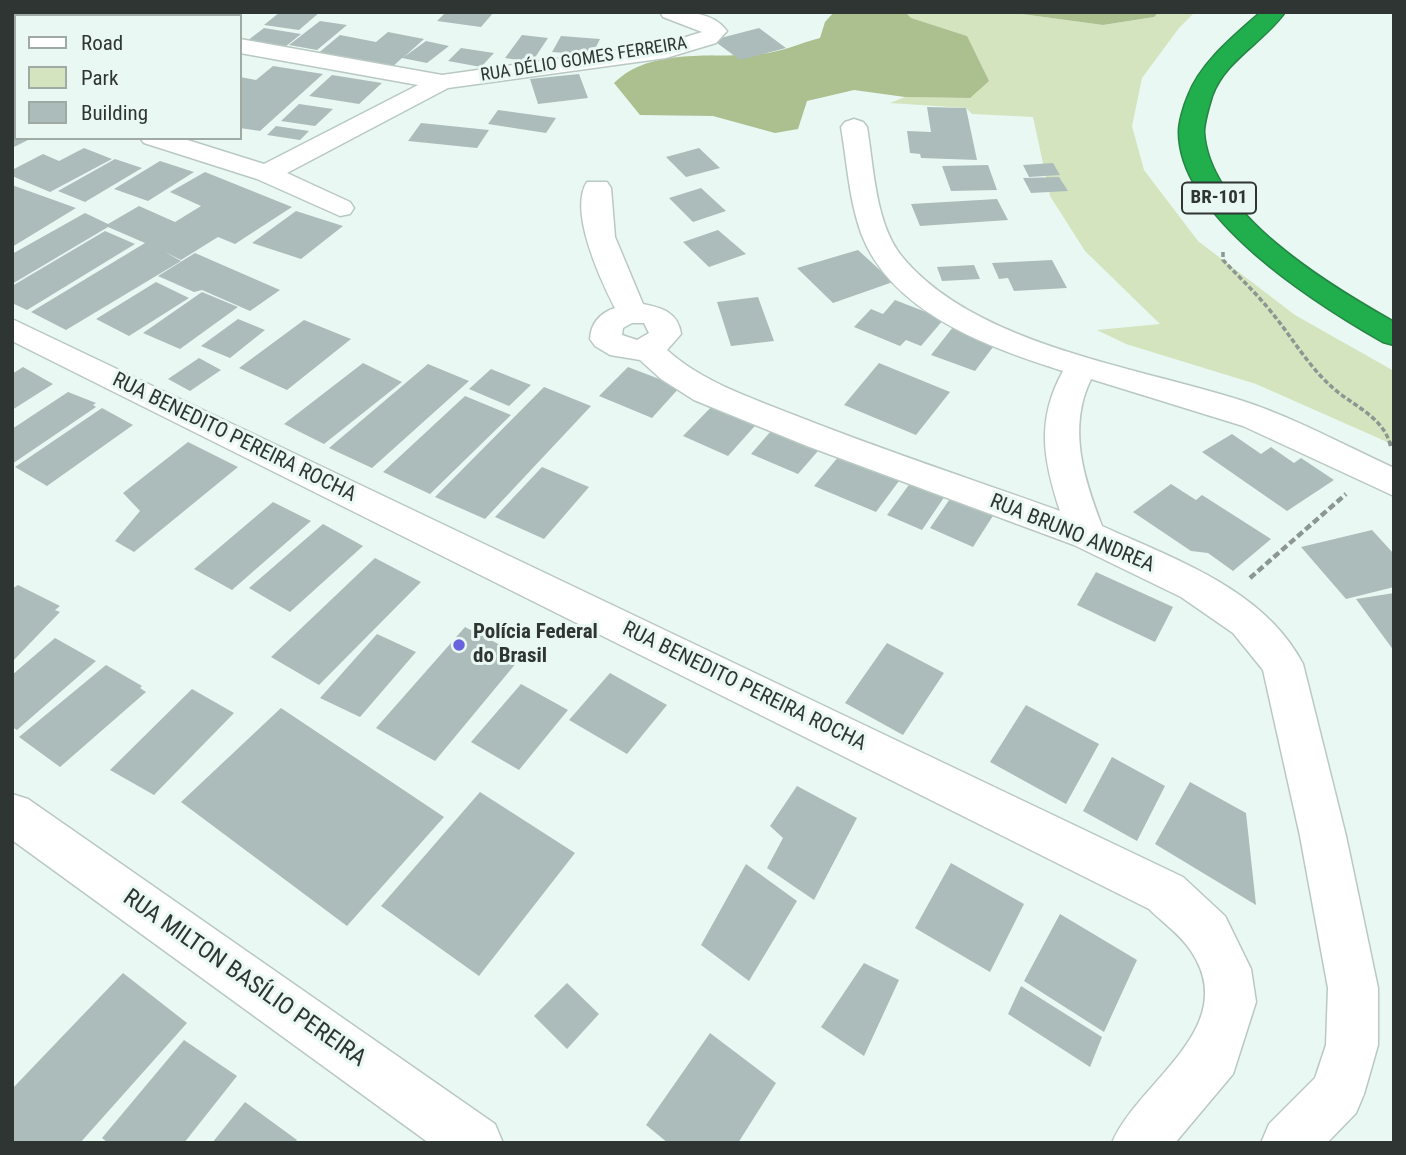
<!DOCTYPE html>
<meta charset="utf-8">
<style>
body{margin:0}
#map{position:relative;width:1406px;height:1155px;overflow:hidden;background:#e9f8f2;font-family:"Roboto Condensed",sans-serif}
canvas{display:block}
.frame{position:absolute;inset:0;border:14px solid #2f3532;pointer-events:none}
.legend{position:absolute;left:14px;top:14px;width:228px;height:126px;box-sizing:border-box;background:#e9f8f2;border:2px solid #9faaa5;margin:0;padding:9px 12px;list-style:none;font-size:21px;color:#2f3532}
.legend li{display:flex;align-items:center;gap:14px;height:35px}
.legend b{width:35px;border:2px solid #9faaa5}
</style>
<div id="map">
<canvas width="1406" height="1155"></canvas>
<div class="frame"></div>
<ul class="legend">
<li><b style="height:9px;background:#fff"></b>Road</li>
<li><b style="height:19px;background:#d4e4bf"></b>Park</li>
<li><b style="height:19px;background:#acbcbb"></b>Building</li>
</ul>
</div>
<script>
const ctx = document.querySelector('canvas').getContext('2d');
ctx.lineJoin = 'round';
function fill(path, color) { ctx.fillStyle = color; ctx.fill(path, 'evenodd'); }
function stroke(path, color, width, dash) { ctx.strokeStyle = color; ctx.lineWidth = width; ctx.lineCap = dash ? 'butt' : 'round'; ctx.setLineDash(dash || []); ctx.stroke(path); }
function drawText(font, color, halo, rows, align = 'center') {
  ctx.font = font + ' "Roboto Condensed",sans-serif'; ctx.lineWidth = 6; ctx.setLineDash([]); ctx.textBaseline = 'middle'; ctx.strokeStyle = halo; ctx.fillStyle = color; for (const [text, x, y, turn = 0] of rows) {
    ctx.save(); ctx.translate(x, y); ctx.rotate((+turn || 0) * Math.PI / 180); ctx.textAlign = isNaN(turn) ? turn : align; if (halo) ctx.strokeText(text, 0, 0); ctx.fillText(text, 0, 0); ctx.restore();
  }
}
fill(new Path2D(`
 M905,12H1007L1103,25L1154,17L1159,12H1195L1179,28L1142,78L1132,126L1144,170L1198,241L1295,315L1394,371V445L1256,384L1126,344L1097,330L1160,324L1085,251L1050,196L1033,117L972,114L966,108L890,103L905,97L970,98L967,36L910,18Z`), '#d4e4bf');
fill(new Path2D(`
 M834,12H905L911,18L967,36L989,81L970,98L905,97L854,90L807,101L798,129L775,133L713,116L640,115L614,83C652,46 713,59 761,54C781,52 801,43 820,38L825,22Z
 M1007,12H1159L1154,17L1103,25Z`), '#abbf8f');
fill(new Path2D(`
 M126,12H165L160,16Z
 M280,12H320L299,30L264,25Z
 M446,12H494L481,27L437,21Z
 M320,21L347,25L317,50L289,45Z
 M264,28L301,34L285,47L247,41Z
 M759,28L786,48L740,60L713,40Z
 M388,32L424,39L404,57L426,41L449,46L427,63L402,58L391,68L316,55L340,35L376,42Z
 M522,35L548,38L532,62L505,58Z
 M561,36L600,39L592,55L552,52Z
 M461,48L494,53L481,67L448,61Z
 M273,66L323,74L260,131L240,128V77L256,80Z
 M579,74L588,98L538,104L530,79Z
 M332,75L382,83L359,104L309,96Z
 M299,104L333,109L315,126L281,121Z
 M927,107L966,108L977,160L921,158L920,154L910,153L907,131L931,132Z
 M498,110L556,118L546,133L488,124Z
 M16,122V138H32L12,148V124Z
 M421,123L489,130L477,148L408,141Z
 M276,126L309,131L300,140L267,135Z
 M84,148L112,159L50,192L12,176V170L43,154L59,161Z
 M699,148L720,168L686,177L666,157Z
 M115,159L142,168L85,202L58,191Z
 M160,161L194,172L148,201L114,189Z
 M1053,163L1060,175L1029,177L1023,165Z
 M988,165L997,190L951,191L942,166Z
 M205,172L292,207L235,244L218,237L181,260L165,252L181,261L66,330L31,312L145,243L108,227L12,284V254L85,213L108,224L139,206L175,222L201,206L170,192Z
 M1059,177L1068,191L1031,193L1023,178Z
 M12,185L76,208L12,247Z
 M701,188L726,211L693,222L669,198Z
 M997,199L1008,220L920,226L911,204Z
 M296,211L343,226L301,259L252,243Z
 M718,230L746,254L709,267L683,242Z
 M105,231L135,244L27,310L12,303V286Z
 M858,250L893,282L833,303L797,268Z
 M195,253L280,290L250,311L202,290L194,292L158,276Z
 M1052,260L1067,288L1014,291L1008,278L999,279L992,263Z
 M974,265L980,279L942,281L937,267Z
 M156,282L189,298L129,336L96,319Z
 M202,292L238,307L180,349L143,333Z
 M758,297L774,341L731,346L717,302Z
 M895,300L944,319L921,346L906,340L900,346L854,327L871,309L883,314Z
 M238,319L265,330L230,358L201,346Z
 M304,320L351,339L287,390L239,368Z
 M953,327L996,343L975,371L931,355Z
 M199,358L221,370L190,391L168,379Z
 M363,363L402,382L324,444L284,424Z
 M879,363L950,392L916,435L844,405Z
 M428,364L469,381L372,468L329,448Z
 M23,367L53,384L12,410V374Z
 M628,367L680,387L652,418L599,396Z
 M491,369L531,385L509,406L469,389Z
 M544,387L591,406L485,519L435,497Z
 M68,392L96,403L93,405L96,407L12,464V429Z
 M465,396L511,415L430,494L383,472Z
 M718,400L762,418L728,456L683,436Z
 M102,408L133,425L47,486L15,467Z
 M771,431L818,451L798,474L751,454Z
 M1232,434L1261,454L1271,447L1294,463L1301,458L1334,480L1287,511L1202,452Z
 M188,442L238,467L134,552L115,541L140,511L123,493Z
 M839,456L899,481L876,512L814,486Z
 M542,467L589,487L544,539L495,517Z
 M911,482L945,496L922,530L887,515Z
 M1171,484L1196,500L1202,495L1271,539L1233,571L1208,553L1191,551L1133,512Z
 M956,490L998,508L973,547L930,528Z
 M273,502L311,521L232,590L194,569Z
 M323,524L363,546L290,612L249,588Z
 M1372,530L1394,554V587L1346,599L1301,547Z
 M375,558L421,582L319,685L271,657Z
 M1096,572L1173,607L1155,642L1077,605Z
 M18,585L60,606L55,610L60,612L12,662V589Z
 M1394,593V651L1356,599Z
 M465,627L522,656L435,761L376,728Z
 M377,634L416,652L360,717L320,698Z
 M55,638L96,661L17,730L12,727V675Z
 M887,643L944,673L903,735L845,703Z
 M106,665L142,686L140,688L146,692L60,767L19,737Z
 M610,673L667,705L627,754L569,720Z
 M521,684L568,710L519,770L471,742Z
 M192,689L234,713L154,795L110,770Z
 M1026,705L1099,744L1066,804L990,762Z
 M281,708L444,817L347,926L181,802Z
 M1112,757L1165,786L1137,841L1083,811Z
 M1190,782L1246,813L1256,905L1155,844Z
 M797,786L857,818L814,900L767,868L783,838L770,826Z
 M480,792L575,853L479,976L381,906Z
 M951,863L1024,904L990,972L915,928Z
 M746,864L797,901L749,981L701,945Z
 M1060,914L1137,960L1104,1032L1024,981Z
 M864,963L899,980L864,1056L821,1027Z
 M123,973L187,1023L80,1143H12V1089Z
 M567,983L599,1014L567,1049L534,1016Z
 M1021,986L1102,1037L1090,1067L1008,1014Z
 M710,1033L776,1083L738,1143H668L646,1125Z
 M184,1040L237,1076L184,1143H108L102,1138Z
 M245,1102L297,1140L295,1143H212Z`), '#acbcbb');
const minor = new Path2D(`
 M53,12H82L85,16H56Z
 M660,12C683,12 712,10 727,31L716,43L666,58L448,88L287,173L350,202L354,208L350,214L340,216L257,179L144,143L140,138H181L264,164L418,85L240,53V39L442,75L663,44L702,32L663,17Z
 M12,94L16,95V109L12,108Z
 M854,119L863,122L867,127C874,168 875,226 904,259C978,346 1138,367 1243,401C1295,418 1344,445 1394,468V496L1243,426L1091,379C1067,428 1084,479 1102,526C1174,559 1264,589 1303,664L1346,836L1378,988V1045L1364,1094L1356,1113L1327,1143H1261L1269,1124L1315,1078L1326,1045L1328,988L1300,836L1263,670L1233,633L1181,597L1074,545L807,446L694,400L661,379L640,360L610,355L595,346L590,339C591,323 600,313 615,308C601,281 568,210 587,182H607L611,188L615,237L643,304C662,308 678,312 681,334L667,350C704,383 750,397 794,415C882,450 971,479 1060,511C1043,459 1036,420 1063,371C988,347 891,313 861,233C849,199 847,162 841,127L845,122ZM632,323H644L649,333L637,340L622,335L623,328Z
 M12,319L1183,877L1225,916L1251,969L1256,1002L1233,1074L1175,1143H1112C1137,1082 1243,1028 1191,951C1181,935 1162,922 1149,909L12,341Z
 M12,794L28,799L495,1124L503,1143H429L12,840Z`);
const highway = new Path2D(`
 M1261,12H1285C1264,42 1225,60 1212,96C1209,106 1204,122 1204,132C1209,214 1330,286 1394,322V345L1383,342C1317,304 1179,218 1179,132C1179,122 1184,105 1188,96C1201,62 1235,35 1261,12Z`);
stroke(minor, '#b9c8c2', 3);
stroke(highway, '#268444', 3);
stroke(new Path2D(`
 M1223,252V260C1238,276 1254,291 1268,308C1291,335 1306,364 1333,388C1352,405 1383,417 1390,444`), '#8c9792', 3.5, [5, 2.5]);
stroke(new Path2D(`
 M1390,442L1391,446
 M1250,578L1346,494`), '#8c9792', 4.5, [7, 3.5]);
fill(minor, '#fff');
fill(highway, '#21af4e');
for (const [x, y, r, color] of [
 [459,645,7,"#6964de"]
]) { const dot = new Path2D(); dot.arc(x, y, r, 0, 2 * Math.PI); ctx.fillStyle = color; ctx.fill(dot); stroke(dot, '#e9f8f2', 2.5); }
drawText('18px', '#2f3532', '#e9f8f2', [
 ["RUA DÉLIO GOMES FERREIRA",584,60,-9]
]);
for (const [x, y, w] of [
 [1219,198,74]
]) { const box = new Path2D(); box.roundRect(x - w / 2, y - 15.5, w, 31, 5); ctx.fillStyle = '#e9f8f2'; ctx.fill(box); stroke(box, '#2f3532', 2); }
drawText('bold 19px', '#2f3532', null, [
 ["BR-101",1219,198]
]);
drawText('21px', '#2f3532', '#e9f8f2', [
 ["RUA BENEDITO PEREIRA ROCHA",234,438,26],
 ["RUA BRUNO ANDREA",1072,534,22],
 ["RUA BENEDITO PEREIRA ROCHA",744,687,26]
]);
drawText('bold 21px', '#2f3532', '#e9f8f2', [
 ["Polícia Federal",473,633],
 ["do Brasil",473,657]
], 'left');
drawText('24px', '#2f3532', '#e9f8f2', [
 ["RUA MILTON BASÍLIO PEREIRA",244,979,35]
]);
</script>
